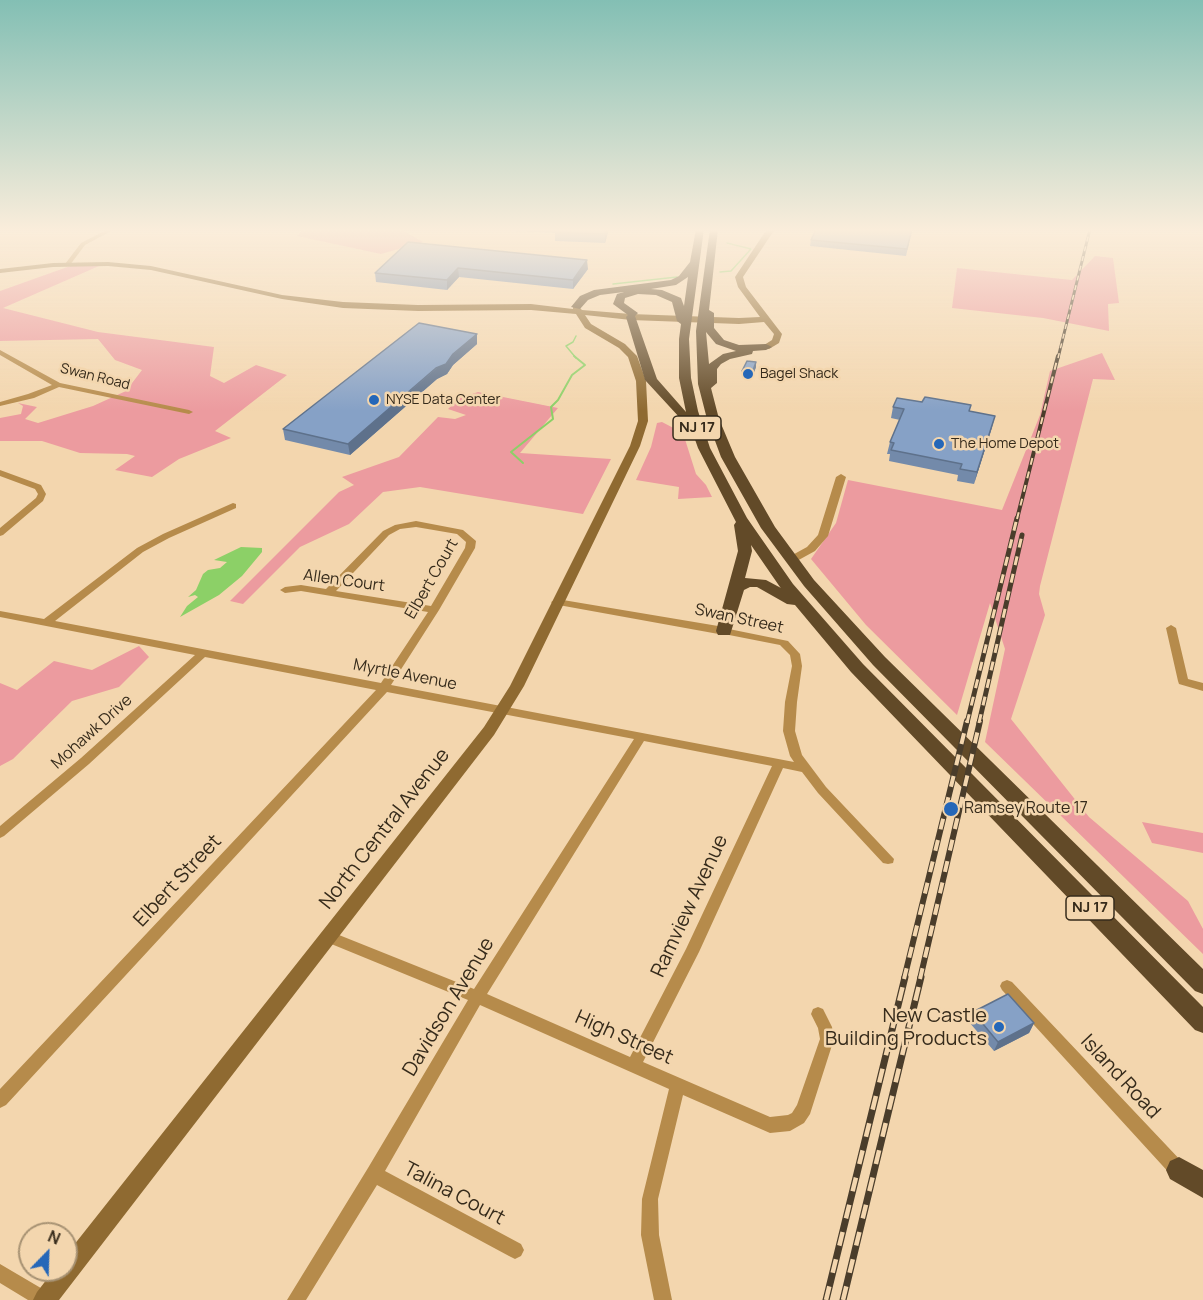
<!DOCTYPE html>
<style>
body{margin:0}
#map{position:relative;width:1203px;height:1300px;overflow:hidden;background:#f3d6ae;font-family:Manrope,sans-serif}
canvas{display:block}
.north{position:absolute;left:18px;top:1222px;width:60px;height:60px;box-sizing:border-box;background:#f3d6ae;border:2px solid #a79273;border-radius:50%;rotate:23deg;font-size:16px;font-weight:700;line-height:24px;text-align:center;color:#362b1b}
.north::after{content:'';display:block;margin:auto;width:21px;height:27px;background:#2567b8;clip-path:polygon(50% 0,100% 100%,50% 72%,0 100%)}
</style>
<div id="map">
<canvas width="1203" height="1300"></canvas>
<div class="north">N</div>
</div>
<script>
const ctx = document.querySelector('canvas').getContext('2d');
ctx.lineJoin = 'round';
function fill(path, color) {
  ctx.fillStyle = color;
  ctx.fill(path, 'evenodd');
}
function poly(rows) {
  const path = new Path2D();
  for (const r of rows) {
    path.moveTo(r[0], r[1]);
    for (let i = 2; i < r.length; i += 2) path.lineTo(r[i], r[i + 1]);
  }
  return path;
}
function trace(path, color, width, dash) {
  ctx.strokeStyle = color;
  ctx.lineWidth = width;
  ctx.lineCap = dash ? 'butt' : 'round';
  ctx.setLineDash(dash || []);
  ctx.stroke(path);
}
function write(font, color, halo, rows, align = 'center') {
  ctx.font = font + ' Manrope,sans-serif';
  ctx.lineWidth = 5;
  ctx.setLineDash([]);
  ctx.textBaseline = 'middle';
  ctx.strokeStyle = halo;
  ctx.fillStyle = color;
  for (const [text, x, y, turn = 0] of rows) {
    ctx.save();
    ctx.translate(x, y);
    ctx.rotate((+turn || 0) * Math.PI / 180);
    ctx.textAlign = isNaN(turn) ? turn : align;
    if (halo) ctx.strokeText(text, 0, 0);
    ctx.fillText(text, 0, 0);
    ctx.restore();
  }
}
const green = poly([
 [303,229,405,229,404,231,423,242,381,254,297,236],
 [1095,256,1113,258,1119,303,1108,304,1109,331,1043,318,952,308,957,268,1072,280],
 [73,265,99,266,3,308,98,332,214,347,210,376,224,383,256,365,287,375,215,431,231,438,179,459,152,477,115,470,135,456,127,454,80,453,42,441,0,441,0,418,21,414,23,406,18,403,37,407,25,419,38,423,93,406,126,391,142,370,115,360,98,339,0,341,0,291],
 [1102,353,1115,380,1093,379,1040,586,1039,594,1045,615,1011,719,1089,817,1188,901,1203,929,1203,954,985,742,1005,649,990,603,957,715,866,625,811,559,836,523,848,480,1002,510,1040,415,1050,371],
 [478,392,558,408,520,453,611,459,583,514,420,487,383,492,349,524,300,547,243,604,230,601,339,492,354,485,342,477,399,457,438,417,455,419,466,415,448,409,460,398],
 [662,422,683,433,696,474,706,485,712,497,678,499,679,487,636,480,651,447,657,423],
 [139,646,149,657,119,687,72,701,13,759,0,766,0,683,17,690,54,661,92,670],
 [1142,822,1203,833,1203,853,1152,843]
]);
const water = poly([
 [241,547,262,548,262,552,242,576,219,595,180,617,187,606,198,597,195,595,188,597,196,590,203,574,208,570,220,568,227,562,214,560]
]);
const streamFar1 = poly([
 [720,272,731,271,751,249,727,243],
 [613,284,677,277],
 [576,336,573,342,566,346,576,358]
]);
const stream = poly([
 [523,463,511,452,553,419,551,407,558,400,572,375,585,365,574,356]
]);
const minor = poly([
 [108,229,115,229,85,245,70,265,66,265,65,264,81,243,108,229],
 [0,350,60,383,189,410,193,412,189,414,59,387,34,398,0,406,0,402,28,394,52,385,0,355,0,350],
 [0,470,41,485,46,494,43,501,3,535,0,536,0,528,36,498,38,494,35,489,0,476,0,470],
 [233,503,236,504,236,508,169,538,143,552,55,621,381,683,428,612,301,591,285,593,280,590,285,587,301,585,326,589,383,531,395,525,416,521,463,530,476,541,475,548,439,610,391,685,794,762,790,756,783,731,785,702,792,666,790,655,780,645,724,634,719,631,724,628,788,641,800,654,802,666,797,702,795,731,802,755,826,787,894,859,893,863,888,864,883,863,818,793,802,772,783,768,699,952,643,1062,770,1117,788,1115,792,1113,797,1105,820,1039,818,1028,811,1014,813,1009,818,1007,823,1009,832,1027,834,1039,810,1114,804,1123,790,1131,770,1133,683,1095,658,1199,659,1235,672,1300,654,1300,641,1235,642,1199,669,1089,480,1005,385,1171,521,1244,524,1250,521,1256,515,1259,509,1256,377,1185,306,1300,287,1300,368,1168,468,1000,324,941,322,937,324,933,329,931,474,989,634,739,387,692,6,1105,0,1108,0,1089,376,690,205,657,89,764,4,836,0,838,0,826,81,758,195,655,0,617,0,611,44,619,137,548,163,534,233,503],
 [416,527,457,534,466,542,465,548,431,606,336,591,389,535,400,529,416,527],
 [644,741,772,766,686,949,630,1057,487,994,644,741],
 [1171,625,1176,628,1188,679,1203,683,1203,691,1179,684,1178,681,1166,628,1171,625],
 [1007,980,1012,982,1184,1164,1186,1170,1184,1176,1178,1178,1172,1176,1002,990,1000,986,1002,982,1007,980],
 [0,1264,51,1294,54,1300,28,1300,0,1283,0,1264]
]);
const tertiary = poly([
 [841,474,846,477,828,536,815,551,795,562,787,562,786,560,787,558,807,547,818,535,836,477,841,474],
 [557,599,724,627,730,631,724,635,553,604,551,602,557,599]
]);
const secondary = poly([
 [767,229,775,229,743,277,746,287,782,334,779,343,769,349,761,347,772,340,774,334,764,322,739,324,631,320,585,315,591,324,625,344,637,356,646,381,648,421,640,446,524,686,494,735,59,1300,33,1300,37,1292,54,1270,66,1270,66,1255,484,727,510,686,630,446,638,421,636,381,628,357,619,348,585,328,576,314,531,310,418,311,343,308,282,299,151,270,108,266,53,267,0,273,0,269,53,263,108,262,151,266,282,295,343,302,418,305,531,304,573,309,573,305,576,304,582,310,631,314,739,318,760,317,738,287,735,277,767,229]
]);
const trunk = poly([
 [696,229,704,229,689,339,691,378,698,411,710,448,747,518,793,584,863,664,1203,1007,1203,1033,1195,1030,851,672,795,605,787,604,757,587,750,587,744,590,730,635,718,635,716,631,738,551,734,525,736,522,698,448,692,431,645,380,626,317,628,315,613,304,617,294,624,292,600,295,588,300,580,309,571,307,580,296,594,290,671,280,679,276,690,262,696,229],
 [688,277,684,306,681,298,662,290,651,289,676,285,688,277],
 [638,294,656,295,672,302,677,321,681,324,679,339,679,378,686,412,657,379,635,316,638,313,624,303,625,298,638,294],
 [751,545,780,587,781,588,766,580,745,578,752,551,751,545],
 [710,229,718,229,709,310,714,313,714,328,724,340,739,345,766,344,772,347,766,350,753,351,752,354,730,359,721,364,717,369,717,383,711,388,719,419,735,457,775,527,814,580,885,657,1203,969,1203,994,1195,991,873,665,804,586,761,528,721,457,707,419,698,384,696,331,710,229],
 [706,332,716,344,736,351,723,354,709,364,706,332],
 [1179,1157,1203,1170,1203,1198,1170,1179,1166,1170,1170,1161,1179,1157]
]);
const railFar4 = poly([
 [1058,358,1090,229]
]);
const railFar3 = poly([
 [1017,519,1058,356]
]);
const railFar2 = poly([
 [967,723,1017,518],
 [979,723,1022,535]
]);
const railFar1 = poly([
 [904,979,967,721],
 [920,979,980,721]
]);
const rail = poly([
 [826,1300,905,977],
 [843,1300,921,977]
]);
const wall = poly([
 [468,229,609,229,605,243,555,241,555,233],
 [816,229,917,229,916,230,912,230,906,256,810,246,811,240],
 [408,242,588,269,573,289,459,277,447,290,376,282,375,273],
 [477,334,477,344,453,365,447,374,437,379,350,455,285,440,283,429],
 [756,362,756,367,752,378,742,377,742,371],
 [893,407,969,411,992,427,974,484,957,481,958,475,889,461,890,454,887,454,890,442,900,420,891,418],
 [973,1012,1034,1023,1029,1033,994,1051,969,1022]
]);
const shadedWall = poly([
 [606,229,609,229,605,243,605,234],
 [587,260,588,269,573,289,573,280],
 [458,268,459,277,447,290,447,280],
 [477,334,477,344,453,365,447,374,437,379,350,455,348,444],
 [756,362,756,367,752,378,752,373],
 [995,416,992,427,974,484,977,472],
 [1034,1023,1029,1033,994,1051,998,1042]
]);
const building = poly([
 [556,229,606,229,605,234,555,232,556,229],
 [816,229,912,229,907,249,811,240,816,229],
 [408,242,587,260,573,280,458,268,447,280,375,273,408,242],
 [419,323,477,334,453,354,446,364,436,368,348,444,283,429,419,323],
 [747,361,756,362,752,373,742,371,747,361],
 [925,397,971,405,969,411,995,416,977,472,960,469,962,464,891,450,894,443,890,442,904,409,893,407,897,398,922,402,925,397],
 [1008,994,1034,1023,998,1042,973,1012,1008,994]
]);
const markers = [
 [748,374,6,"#2567b8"],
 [374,400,6,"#2567b8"],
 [939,444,6,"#2567b8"],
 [951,809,8,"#2567b8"],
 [999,1027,6,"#2567b8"]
];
const farPoinames = [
 ["Bagel Shack",760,374],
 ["NYSE Data Center",386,400],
 ["The Home Depot",951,444]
];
const farStreetnames = [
 ["Swan Road",95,377,14]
];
const shields = [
 [697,428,48],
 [1090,908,48]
];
const shieldNames = [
 ["NJ 17",697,428],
 ["NJ 17",1090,908]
];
const streetNames = [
 ["Elbert Court",432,579,-60],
 ["Allen Court",344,581,8],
 ["Swan Street",739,619,12],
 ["Myrtle Avenue",405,675,11],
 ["Mohawk Drive",92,732,-42]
];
const poiNames = [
 ["Ramsey Route 17",964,809]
];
const nearStreetnames = [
 ["North Central Avenue",385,829,-52],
 ["Elbert Street",178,881,-47],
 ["Ramview Avenue",690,906,-65],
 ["Davidson Avenue",449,1007,-59],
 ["High Street",624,1038,24],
 ["Island Road",1120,1077,47],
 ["Talina Court",454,1194,28]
];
const nearPoinames = [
 ["New Castle",987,1016],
 ["Building Products",987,1039]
];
fill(green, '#ec9b9f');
fill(water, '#8cd067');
trace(streamFar1, '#8cd067', 1.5);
trace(stream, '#8cd067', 2);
fill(minor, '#b68b4b');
fill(tertiary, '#b68b4b');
fill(secondary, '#8f6a31');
fill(trunk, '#624a28');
trace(railFar4, '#4a3d2b', 3);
trace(railFar3, '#4a3d2b', 4);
trace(railFar2, '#4a3d2b', 5);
trace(railFar1, '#4a3d2b', 6);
trace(rail, '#4a3d2b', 7);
trace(railFar4, '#f3d6ae', 1.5, [5]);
trace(railFar3, '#f3d6ae', 2, [7]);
trace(railFar2, '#f3d6ae', 3, [9]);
trace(railFar1, '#f3d6ae', 4, [11]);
trace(rail, '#f3d6ae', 4.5, [14]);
fill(wall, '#738aaa');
fill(shadedWall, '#5e718b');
fill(building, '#86a1c6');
trace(building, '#5e718b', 1.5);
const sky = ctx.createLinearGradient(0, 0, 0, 411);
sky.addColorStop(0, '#83bfb4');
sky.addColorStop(0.56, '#faeddb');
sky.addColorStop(1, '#faeddb00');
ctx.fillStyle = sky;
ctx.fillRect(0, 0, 1203, 411);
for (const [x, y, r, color] of markers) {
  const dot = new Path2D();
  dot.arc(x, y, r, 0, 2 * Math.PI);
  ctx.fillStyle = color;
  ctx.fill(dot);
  trace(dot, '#f3d6ae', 2);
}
write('14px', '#362b1b', '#f3d6ae', farPoinames, 'left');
write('14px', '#362b1b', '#f3d6ae', farStreetnames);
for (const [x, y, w] of shields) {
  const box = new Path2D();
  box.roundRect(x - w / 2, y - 12, w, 24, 4.5);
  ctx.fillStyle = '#f3d6ae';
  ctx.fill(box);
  trace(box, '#362b1b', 1.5);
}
write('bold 15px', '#362b1b', null, shieldNames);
write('16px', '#362b1b', '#f3d6ae', streetNames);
write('16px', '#362b1b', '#f3d6ae', poiNames, 'left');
write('20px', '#362b1b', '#f3d6ae', nearStreetnames);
write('20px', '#362b1b', '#f3d6ae', nearPoinames, 'right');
</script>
